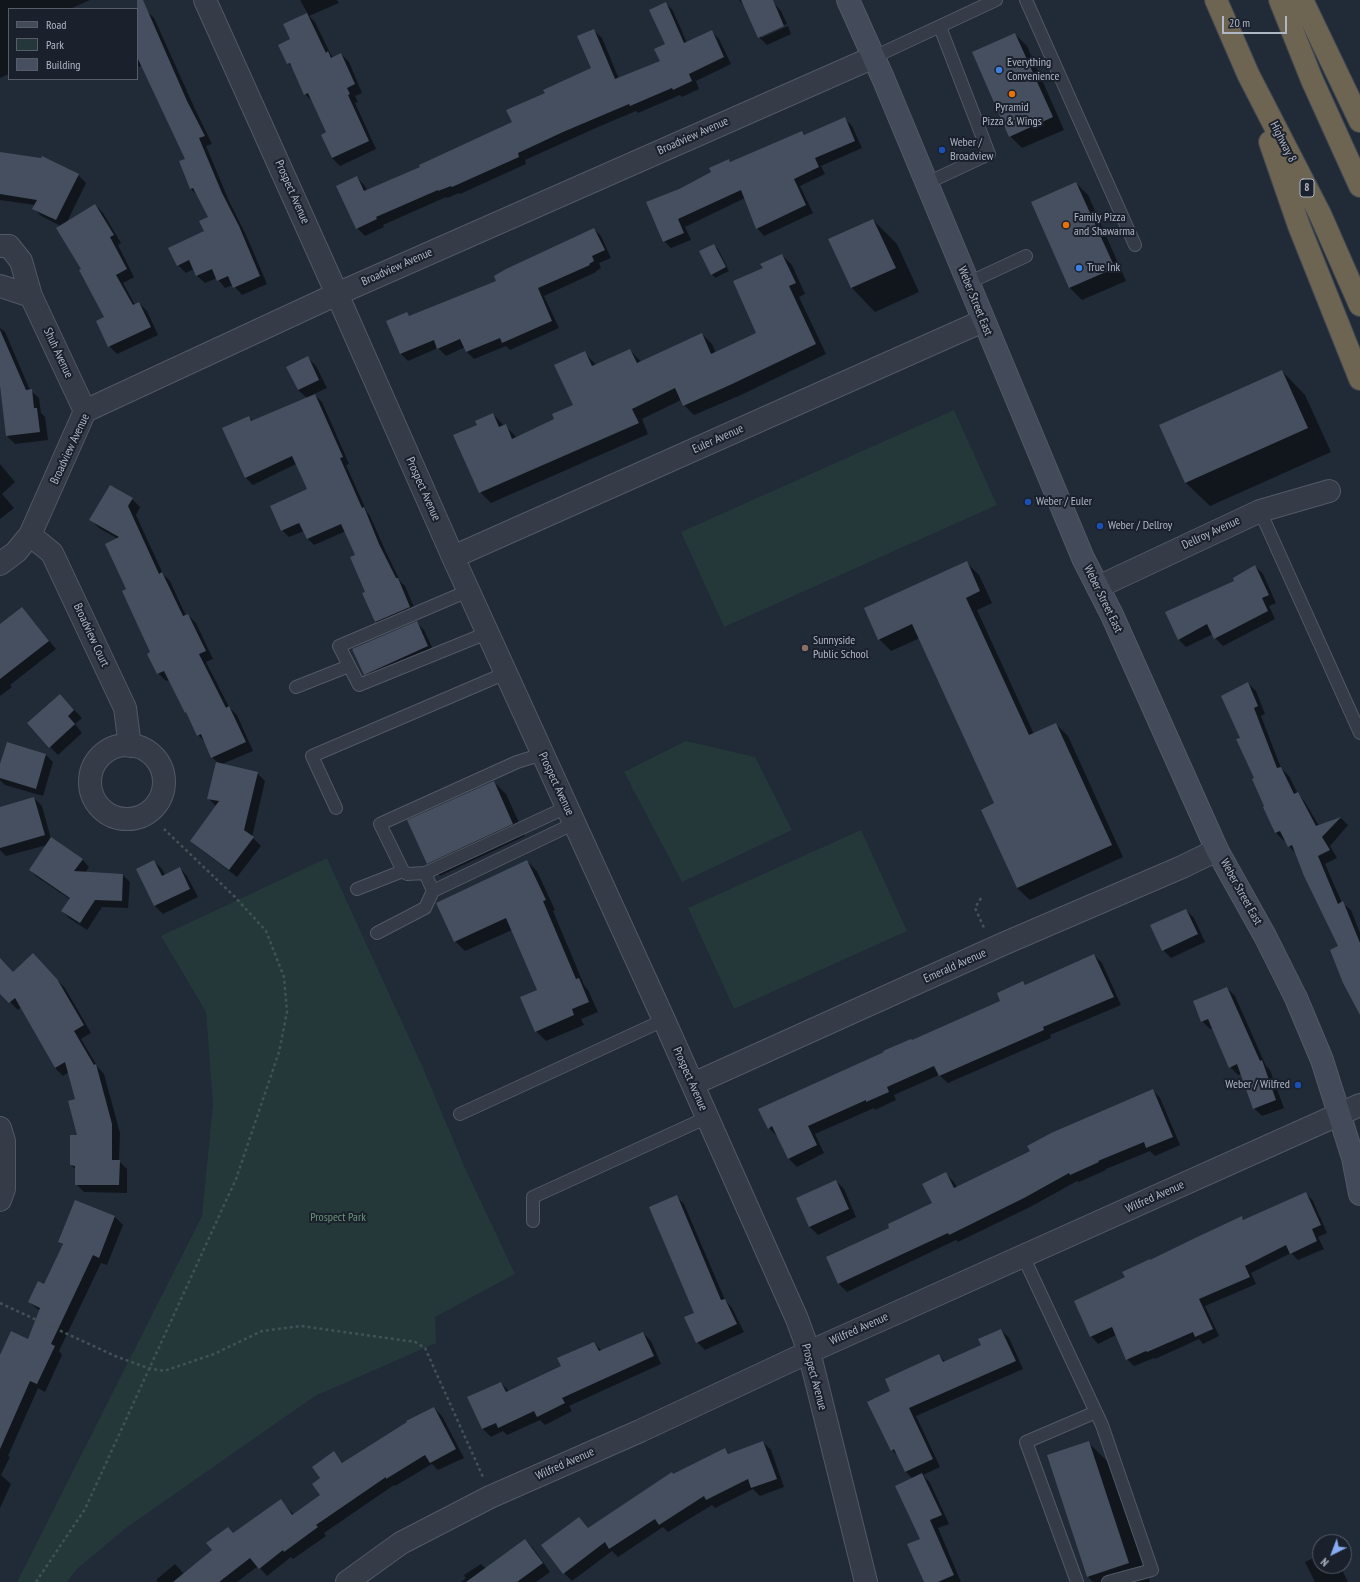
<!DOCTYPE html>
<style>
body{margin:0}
#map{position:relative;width:1360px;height:1582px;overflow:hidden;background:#212a37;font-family:"PT Sans Narrow",sans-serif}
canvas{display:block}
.legend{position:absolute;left:8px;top:8px;width:130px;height:72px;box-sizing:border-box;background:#1a212c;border:1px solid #565d69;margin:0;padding:5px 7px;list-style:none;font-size:12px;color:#afb6c4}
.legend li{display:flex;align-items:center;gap:8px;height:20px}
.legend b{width:20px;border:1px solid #565d69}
.north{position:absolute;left:1312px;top:1534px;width:40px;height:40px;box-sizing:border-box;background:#1a212c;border:1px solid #565d69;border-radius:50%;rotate:222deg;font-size:11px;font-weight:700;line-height:16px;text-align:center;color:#afb6c4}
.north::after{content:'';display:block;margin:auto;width:14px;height:18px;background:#86abf2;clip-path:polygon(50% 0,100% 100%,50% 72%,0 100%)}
.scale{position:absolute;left:1222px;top:16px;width:65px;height:18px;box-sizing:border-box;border:2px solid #afb6c4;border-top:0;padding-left:5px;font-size:12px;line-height:14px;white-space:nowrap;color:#afb6c4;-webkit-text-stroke:3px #1a212c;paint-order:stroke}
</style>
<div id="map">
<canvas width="1360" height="1582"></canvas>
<ul class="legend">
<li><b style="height:5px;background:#434b5a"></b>Road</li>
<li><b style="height:11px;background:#243739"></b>Park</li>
<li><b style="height:11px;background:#454f5f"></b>Building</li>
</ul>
<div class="north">N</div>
<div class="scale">20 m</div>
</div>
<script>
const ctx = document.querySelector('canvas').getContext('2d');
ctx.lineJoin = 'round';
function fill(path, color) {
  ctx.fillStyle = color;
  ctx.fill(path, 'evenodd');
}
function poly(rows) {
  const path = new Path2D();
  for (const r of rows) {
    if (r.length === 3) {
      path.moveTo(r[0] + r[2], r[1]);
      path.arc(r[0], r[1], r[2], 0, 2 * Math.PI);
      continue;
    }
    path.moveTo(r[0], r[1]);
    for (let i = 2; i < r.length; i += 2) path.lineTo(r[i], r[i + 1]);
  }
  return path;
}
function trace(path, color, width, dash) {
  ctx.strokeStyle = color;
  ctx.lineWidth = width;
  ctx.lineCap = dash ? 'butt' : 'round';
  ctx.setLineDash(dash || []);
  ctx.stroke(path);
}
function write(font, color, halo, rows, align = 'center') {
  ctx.font = font + ' "PT Sans Narrow",sans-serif';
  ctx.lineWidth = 4;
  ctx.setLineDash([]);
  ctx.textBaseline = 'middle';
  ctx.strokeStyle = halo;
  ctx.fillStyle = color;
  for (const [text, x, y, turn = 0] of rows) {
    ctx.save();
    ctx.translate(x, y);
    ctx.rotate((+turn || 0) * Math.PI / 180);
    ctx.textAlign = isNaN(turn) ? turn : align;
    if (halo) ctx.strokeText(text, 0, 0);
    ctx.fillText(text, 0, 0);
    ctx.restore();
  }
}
const green = poly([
 [954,410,997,505,724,627,681,532],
 [686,741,755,757,792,830,682,882,624,772],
 [861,830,907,931,734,1009,688,908],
 [327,858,423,1068,465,1168,515,1274,435,1317,436,1343,315,1396,126,1528,77,1569,67,1582,17,1582,202,1216,213,1104,206,1012,161,936]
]);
const shadow = poly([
 [0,0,90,0,70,9,9,9,9,74,0,78],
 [300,0,337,0,339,3,309,16,315,22,331,55,333,58,341,54,349,62,362,93,355,96,358,102,355,103,376,149,340,166,332,158,327,133,313,102,305,94,294,69,288,63,291,40,284,25,308,14],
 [739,0,771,0,781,11,787,24,761,35,761,38,788,26,791,34,767,45,759,37,746,8],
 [666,3,673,11,687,43,711,31,719,39,731,64,696,81,699,89,682,97,680,95,638,113,636,111,598,127,525,160,526,164,460,194,459,193,447,198,446,197,383,225,384,227,365,236,357,228,357,177,364,185,367,190,421,167,513,122,546,93,592,69,594,31,602,38,619,79,661,62,666,45],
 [146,10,154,18,195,109,212,144,206,146,229,201,246,235,267,284,242,295,233,285,225,288,217,278,205,283,197,276,194,269,186,273,178,265,205,231,209,217,198,196,191,189,186,159,142,65,139,67,137,65,137,15],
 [1015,34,1027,46,1064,130,1022,148,1010,136],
 [845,119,852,126,862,148,821,166,825,174,800,186,813,213,764,236,757,228,745,198,685,227,691,240,671,248,664,241,679,189,712,172,729,160,731,162,802,132,805,135],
 [0,153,41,159,42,157,78,175,86,183,67,222,95,205,103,213,121,243,118,245,134,277,123,283,135,305,139,303,147,311,158,335,117,354,109,346,106,318,61,226,41,216,34,208,35,205,0,200],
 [1076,183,1088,195,1126,281,1082,300,1070,288,1032,202],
 [873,220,897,244,919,292,875,312,852,288,829,240],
 [594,229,601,236,611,258,599,263,601,268,596,271,596,272,544,296,559,328,510,350,506,346,474,359,467,352,465,347,446,356,438,348,408,361,401,354,407,314,410,317,498,281],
 [714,245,718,249,729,271,715,278,712,274],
 [782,255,792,265,805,294,799,297,826,354,741,395,694,415,684,405,681,400,642,419,648,434,491,503,480,492,478,425,493,414,504,426,505,425,517,438,555,420,574,405,584,352,596,365,630,350,641,362,702,334,712,344,716,353,757,334,764,269],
 [0,328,5,332,30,390,39,398,41,413,45,417,48,440,15,444,7,436,0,385],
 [308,358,316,366,327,388,314,394,322,402,349,464,346,465,367,512,370,516,386,552,400,581,405,586,417,614,383,629,376,622,364,594,367,593,356,555,346,531,314,545,307,538,304,531,289,537,282,530,308,490,296,464,253,485,246,478,224,428,248,417,253,421,307,398,298,390],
 [1282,371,1305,395,1331,452,1210,506,1186,483,1160,426],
 [0,464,15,482,2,494,14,508,0,519],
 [132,499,140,507,136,515,163,574,170,581,186,616,188,615,196,623,213,659,206,662,229,707,237,715,253,751,222,764,257,773,265,781,252,837,261,846,237,877,199,848,191,841,216,806,208,798,217,762,212,757,206,743,198,735,189,716,186,712,169,680,166,681,158,673,127,590,118,539,99,528,91,520],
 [967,563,979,575,992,603,977,610,1034,734,1056,724,1068,736,1123,857,1030,900,1017,888,996,804,920,638,891,651,879,639],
 [1255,566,1263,574,1276,603,1269,606,1275,619,1223,646,1215,638,1213,634,1186,647,1178,639,1235,581],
 [22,608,56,649,10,685,12,687,0,696,0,629],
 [416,622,424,630,435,654,373,682,365,674],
 [1248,683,1256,691,1265,714,1261,716,1281,768,1289,776,1298,794,1305,802,1319,826,1341,818,1348,825,1330,846,1337,858,1325,864,1342,903,1351,910,1360,933,1360,1010,1339,947,1296,854,1289,846,1285,840,1284,841,1276,833,1264,807,1266,807,1241,738],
 [60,695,82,718,75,724,82,733,58,755,50,747],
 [45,754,53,762,43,796,5,785,0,780,0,767],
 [494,782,506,794,525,836,440,876,427,863],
 [34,798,42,806,51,839,82,859,89,867,85,873,123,875,130,882,128,908,102,907,87,930,69,918,62,911,70,899,37,877,30,870,47,845,6,856,0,850,0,808],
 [154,861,162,869,165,875,180,868,187,876,198,897,163,914,155,906,137,869],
 [527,861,537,871,555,910,553,911,584,985,588,990,598,1012,581,1019,584,1025,546,1041,536,1031,538,990,512,930,465,951,455,941,437,903],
 [1186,910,1194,918,1205,942,1171,958,1163,950],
 [33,955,65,988,91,1033,81,1039,97,1066,104,1074,120,1133,119,1161,127,1169,127,1193,84,1192,76,1184,76,1170,71,1165,78,1136,76,1100,69,1072,63,1076,55,1068,21,1007,18,1010,0,992,0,960,13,973],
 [1094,955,1102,963,1121,1005,1050,1035,1051,1038,948,1083,939,1075,894,1095,896,1100,875,1110,874,1108,815,1134,824,1153,797,1167,789,1159,778,1135,777,1136,769,1128,759,1109,1001,1001,1023,982,1026,986],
 [1227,988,1235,996,1266,1066,1270,1070,1284,1108,1262,1116,1254,1108,1241,1074,1238,1075,1230,1067,1213,1028,1210,1029,1202,1021],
 [1153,1090,1160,1098,1180,1145,1155,1156,1150,1151,1106,1169,1106,1170,1079,1182,1077,1181,1032,1206,958,1242,956,1240,847,1292,839,1284,827,1258,891,1228,934,1203,945,1173,953,1181,957,1187],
 [836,1181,844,1189,856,1217,818,1235,810,1227],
 [1306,1193,1313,1201,1327,1233,1318,1237,1324,1249,1298,1260,1291,1253,1251,1273,1256,1284,1205,1306,1219,1336,1203,1344,1199,1339,1155,1359,1154,1358,1134,1366,1127,1359,1116,1335,1098,1344,1091,1336,1075,1301,1126,1278,1151,1261,1241,1217,1245,1220],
 [676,1196,684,1204,725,1300,732,1308,744,1332,705,1350,697,1342,696,1313],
 [115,1217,123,1225,107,1265,101,1263,59,1351,62,1355,45,1392,38,1388,8,1456,10,1457,1,1475,11,1484,0,1508,0,1358,28,1340,40,1311,29,1302,45,1286,64,1246,60,1242],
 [1001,1330,1009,1338,1023,1369,916,1416,940,1467,923,1475,930,1483,949,1524,938,1528,961,1582,925,1582,913,1479,906,1472,899,1457,892,1450,892,1392,939,1355,945,1362,982,1345],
 [643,1333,651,1341,661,1364,569,1406,572,1411,545,1425,540,1420,507,1435,503,1431,491,1437,483,1429,469,1398,501,1383,509,1391,562,1367,594,1343,602,1351],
 [434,1408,442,1416,464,1458,438,1470,432,1464,395,1486,394,1485,324,1533,326,1536,293,1559,291,1557,267,1576,258,1566,237,1582,158,1582,156,1580,175,1564,184,1574,234,1534,281,1501,294,1515,321,1496,321,1478,334,1453,343,1463],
 [763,1442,771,1450,784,1487,760,1496,753,1489,715,1508,712,1505,668,1532,663,1527,618,1557,612,1551,572,1581,564,1573,579,1518,589,1529,673,1475,725,1449,729,1454],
 [1089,1443,1112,1466,1150,1582,1093,1582,1087,1576],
 [525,1540,533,1548,550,1572,536,1582,461,1582,466,1578,464,1575,481,1564,486,1569],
 [1320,1555,1320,1566,1340,1566,1348,1582,1315,1582,1305,1562]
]);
const building = poly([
 [137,0,143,0,187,101,205,136,199,138,222,193,239,226,260,276,233,288,228,276,217,281,212,269,196,276,189,260,177,266,168,248,204,231,199,221,208,217,193,188,190,189,179,161,185,159,137,57],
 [741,0,773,0,784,26,758,38],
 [666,2,684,43,712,30,724,57,689,74,692,81,673,90,672,88,630,106,629,104,563,132,518,153,519,157,452,187,451,186,438,191,438,190,376,217,377,219,356,229,336,186,357,176,364,191,420,167,419,165,512,122,506,110,545,93,543,90,591,68,577,36,594,29,615,79,660,61,654,49,665,44,649,10],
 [307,13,326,53,328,51,331,58,341,53,355,84,347,88,350,94,348,95,369,141,332,158,321,135,326,132,308,93,304,95,290,63,287,64,278,45,290,39,283,24],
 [1015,33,1053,117,1009,137,972,52],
 [845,117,855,141,815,158,819,167,794,179,806,205,756,229,741,190,678,219,684,233,663,242,646,202,679,189,711,172,709,168,729,159,730,162,802,131,804,135],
 [0,152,41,158,42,156,79,174,56,220,32,209,37,200,0,194],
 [1076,182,1115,268,1069,288,1031,202],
 [95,204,114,235,110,237,127,269,116,275,133,305,139,302,151,327,108,347,96,321,104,317,79,270,81,269,56,228],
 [873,219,896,268,851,288,828,239],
 [594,228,605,250,592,256,594,261,589,264,590,265,538,288,552,321,502,343,500,338,466,352,460,339,437,349,434,340,400,354,386,321,407,312,409,316,496,281,494,276,506,269],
 [714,244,726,267,711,275,699,251],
 [782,254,796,283,789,286,816,344,730,385,683,406,675,388,632,409,639,423,479,493,453,435,477,425,475,421,493,413,499,427,506,424,512,439,554,419,552,414,573,405,554,365,585,351,592,366,630,349,637,363,702,333,711,354,756,333,733,281,763,268,760,264],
 [0,330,26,390,32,389,34,408,37,408,40,432,6,436,0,386],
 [308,356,319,380,298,390,286,367],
 [1282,370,1308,428,1185,483,1159,425],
 [315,394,343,457,340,458,362,508,364,507,379,544,396,578,398,578,410,607,375,622,362,593,365,592,350,557,355,555,341,524,307,539,299,523,281,531,270,506,307,489,292,456,245,478,222,428,249,416,251,421],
 [110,485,133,498,128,506,159,574,162,572,183,616,188,614,206,651,199,654,226,708,229,706,246,742,211,758,201,734,197,736,186,712,185,713,164,671,157,674,147,654,150,652,122,591,126,589,105,544,119,537,89,520],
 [967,561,980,591,966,598,1029,735,1056,723,1112,845,1017,888,981,810,994,803,912,624,878,640,864,608],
 [1255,565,1269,595,1262,598,1268,611,1214,639,1207,624,1178,640,1165,612,1234,581,1233,578],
 [22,607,49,641,0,679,0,624],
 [417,621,428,646,364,675,352,649],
 [1248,682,1258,706,1254,708,1277,768,1281,767,1294,794,1298,792,1316,826,1341,817,1322,837,1330,850,1318,856,1338,904,1343,901,1360,943,1360,1015,1343,983,1330,950,1338,946,1304,876,1292,845,1288,847,1280,831,1275,833,1263,807,1264,806,1252,779,1254,778,1236,739,1240,738,1221,696],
 [60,694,74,710,68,716,75,724,49,748,27,723],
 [7,742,46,754,36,789,0,778,0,764],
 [216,762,258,772,244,830,254,837,229,870,190,841,219,801,207,799],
 [494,781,513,824,427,864,407,820],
 [34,797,45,835,0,848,0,807],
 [51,837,83,859,74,871,123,874,122,901,95,900,80,923,61,911,70,898,29,870],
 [154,860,162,876,180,867,190,889,154,906,136,869],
 [527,860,546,900,543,901,576,979,579,978,589,1002,572,1009,574,1015,535,1032,520,997,537,990,506,918,454,942,436,903],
 [1186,909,1198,934,1162,951,1150,925],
 [33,953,57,979,84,1025,74,1031,94,1065,96,1064,112,1124,112,1160,120,1160,119,1185,75,1185,75,1166,70,1165,70,1135,77,1135,68,1101,75,1099,65,1062,55,1068,15,998,9,1003,0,994,0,958,13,972],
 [1094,954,1114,997,1043,1027,1044,1030,939,1076,934,1066,887,1087,889,1092,866,1102,866,1100,808,1126,817,1145,788,1159,772,1126,768,1129,758,1109,884,1052,883,1051,911,1039,912,1040,1000,1001,997,993,1023,981,1025,985],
 [1227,987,1260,1061,1262,1060,1276,1100,1253,1109,1237,1064,1229,1068,1208,1019,1201,1022,1193,1001],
 [1153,1089,1173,1137,1146,1148,1144,1142,1098,1161,1099,1162,1070,1175,1069,1173,1024,1198,949,1235,948,1233,838,1284,826,1257,889,1228,888,1224,932,1203,922,1184,946,1172,954,1188,1030,1151,1027,1146,1051,1133],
 [836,1180,849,1209,809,1227,796,1198],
 [1306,1192,1321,1225,1312,1229,1317,1241,1290,1254,1286,1245,1245,1266,1250,1277,1199,1299,1213,1329,1195,1337,1193,1332,1147,1352,1146,1351,1126,1360,1112,1327,1090,1337,1074,1301,1125,1277,1122,1272,1150,1259,1150,1260,1193,1239,1242,1216,1243,1220],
 [677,1195,721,1300,725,1299,737,1324,696,1343,684,1317,694,1313,649,1207],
 [75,1200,115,1216,99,1258,93,1255,51,1344,55,1346,37,1384,30,1381,0,1449,0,1355,11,1331,28,1339,40,1308,28,1302,38,1281,44,1284,63,1244,58,1242],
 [1001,1329,1016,1361,909,1408,933,1459,905,1472,894,1449,891,1451,867,1402,890,1391,885,1379,939,1354,943,1362,981,1345,978,1339],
 [643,1332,654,1356,562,1398,565,1403,537,1417,534,1411,498,1428,496,1423,482,1429,467,1397,501,1382,506,1392,561,1366,557,1358,594,1342,599,1351],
 [434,1407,456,1449,430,1463,425,1455,386,1479,386,1477,316,1525,318,1527,284,1552,283,1550,259,1569,250,1558,219,1582,173,1582,212,1550,206,1543,228,1527,233,1533,281,1499,292,1515,320,1495,312,1484,320,1478,312,1467,334,1451,342,1463,407,1422,406,1421],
 [763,1441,777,1479,751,1488,748,1479,706,1500,704,1496,659,1525,655,1519,609,1549,605,1542,563,1574,541,1545,579,1517,588,1528,672,1472,673,1474,725,1448,728,1454],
 [1089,1441,1129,1563,1087,1577,1047,1455],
 [922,1473,942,1515,930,1520,954,1575,938,1582,924,1582,907,1544,920,1539,895,1486],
 [525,1539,543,1563,517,1582,466,1582]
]);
const path = poly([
 [981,898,975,908,985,930],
 [0,1303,115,1356,148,1368,164,1371,214,1354,262,1331,301,1326,415,1342,425,1348,483,1477],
 [36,1582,85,1509,236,1179,279,1052,287,1012,284,977,266,931,235,897,164,829]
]);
const lane = poly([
 [1026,0,1135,245],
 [874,57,996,0],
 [927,183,989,154,940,27],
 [968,283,1026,256],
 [1260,511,1360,733],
 [468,591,339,646,359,685,487,633],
 [296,687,349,666],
 [336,808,312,756,506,673],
 [425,873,567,807],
 [357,889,403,871],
 [433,891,425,873,407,874,403,871,380,824,517,762,543,754],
 [377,933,425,908,433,891,575,823],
 [460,1114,664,1020],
 [533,1221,533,1197,708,1117],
 [1023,1256,1102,1425,1152,1570,1108,1582],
 [1077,1582,1026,1442,1096,1412]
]);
const street = poly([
 [205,0,337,294,453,557,664,1020,797,1319,809,1352,817,1384,866,1582],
 [0,246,9,246,21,261,31,296],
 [0,286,31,296,85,411],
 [30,535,52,553,125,708,130,746],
 [453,557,983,321],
 [0,564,16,552,30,535,85,411,337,294,874,57],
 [1098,587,1260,511,1329,491],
 [127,782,37],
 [693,1084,1003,944,1182,867,1217,850],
 [0,1128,4,1141,4,1189,0,1200],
 [347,1582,401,1543,490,1497,640,1431,809,1352,1360,1105]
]);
const secondary = poly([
 [848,0,883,78,1083,558,1112,615,1217,850,1265,936,1296,998,1322,1060,1353,1158,1360,1194]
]);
const highway = poly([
 [1216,0,1248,74,1320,214,1360,305],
 [1280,0,1312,80,1360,186],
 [1302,0,1360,121],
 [1270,142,1299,226,1360,379]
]);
const markers = [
 [999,70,4,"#3f7fe0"],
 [1012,94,4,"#e8710a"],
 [942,150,4,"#1a4fb4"],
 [1066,225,4,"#e8710a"],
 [1079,268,4,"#3f7fe0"],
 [1028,502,4,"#1a4fb4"],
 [1100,526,4,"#1a4fb4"],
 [805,648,4,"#8d6e63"],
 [1298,1085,4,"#1a4fb4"]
];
const shields = [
 [1307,188,14]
];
const shieldNames = [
 ["8",1307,188]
];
const poiNames = [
 ["Everything",1007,63],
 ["Convenience",1007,77],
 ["Pyramid",1012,108,"center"],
 ["Pizza & Wings",1012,122,"center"],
 ["Weber /",950,143],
 ["Broadview",950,157],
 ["Family Pizza",1074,218],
 ["and Shawarma",1074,232],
 ["True Ink",1087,268],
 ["Weber / Euler",1036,502],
 ["Weber / Dellroy",1108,526],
 ["Sunnyside",813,641],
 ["Public School",813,655],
 ["Weber / Wilfred",1290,1085,"right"]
];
const streetNames = [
 ["Broadview Avenue",693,136,-24],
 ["Highway 8",1283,142,63],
 ["Prospect Avenue",292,192,66],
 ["Broadview Avenue",397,267,-24],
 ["Weber Street East",975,301,68],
 ["Shuh Avenue",58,353,65],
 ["Euler Avenue",718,439,-24],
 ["Broadview Avenue",70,449,-65],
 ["Prospect Avenue",423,489,66],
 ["Dellroy Avenue",1211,533,-25],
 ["Weber Street East",1103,599,64],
 ["Broadview Court",91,635,65],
 ["Prospect Avenue",556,784,65],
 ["Weber Street East",1241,892,61],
 ["Emerald Avenue",955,966,-24],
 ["Prospect Avenue",690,1079,66],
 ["Wilfred Avenue",1155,1197,-24],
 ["Wilfred Avenue",859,1329,-24],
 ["Prospect Avenue",814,1377,75],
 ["Wilfred Avenue",565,1464,-24]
];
const parkNames = [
 ["Prospect Park",338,1218]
];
fill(green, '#243739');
fill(shadow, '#0007');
fill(building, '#454f5f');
trace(lane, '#525965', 14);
trace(street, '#525965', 24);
trace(secondary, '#525965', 24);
trace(highway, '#3f4652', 24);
trace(path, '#415255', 2.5, [3, 3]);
trace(lane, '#353c47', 12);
trace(street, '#353c47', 22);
trace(secondary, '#434b5a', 22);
trace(highway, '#6d6452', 22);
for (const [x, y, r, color] of markers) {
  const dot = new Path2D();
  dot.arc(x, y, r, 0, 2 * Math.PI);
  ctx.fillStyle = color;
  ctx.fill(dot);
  trace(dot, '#1a212c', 1.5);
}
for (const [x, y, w] of shields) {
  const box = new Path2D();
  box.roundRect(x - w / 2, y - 9, w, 18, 3);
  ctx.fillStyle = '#1a212c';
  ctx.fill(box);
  trace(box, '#afb6c4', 1);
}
write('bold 11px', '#afb6c4', null, shieldNames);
write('12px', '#afb6c4', '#1a212c', poiNames, 'left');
write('12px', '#afb6c4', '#1a212c', streetNames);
write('12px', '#689374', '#1a212c', parkNames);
</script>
